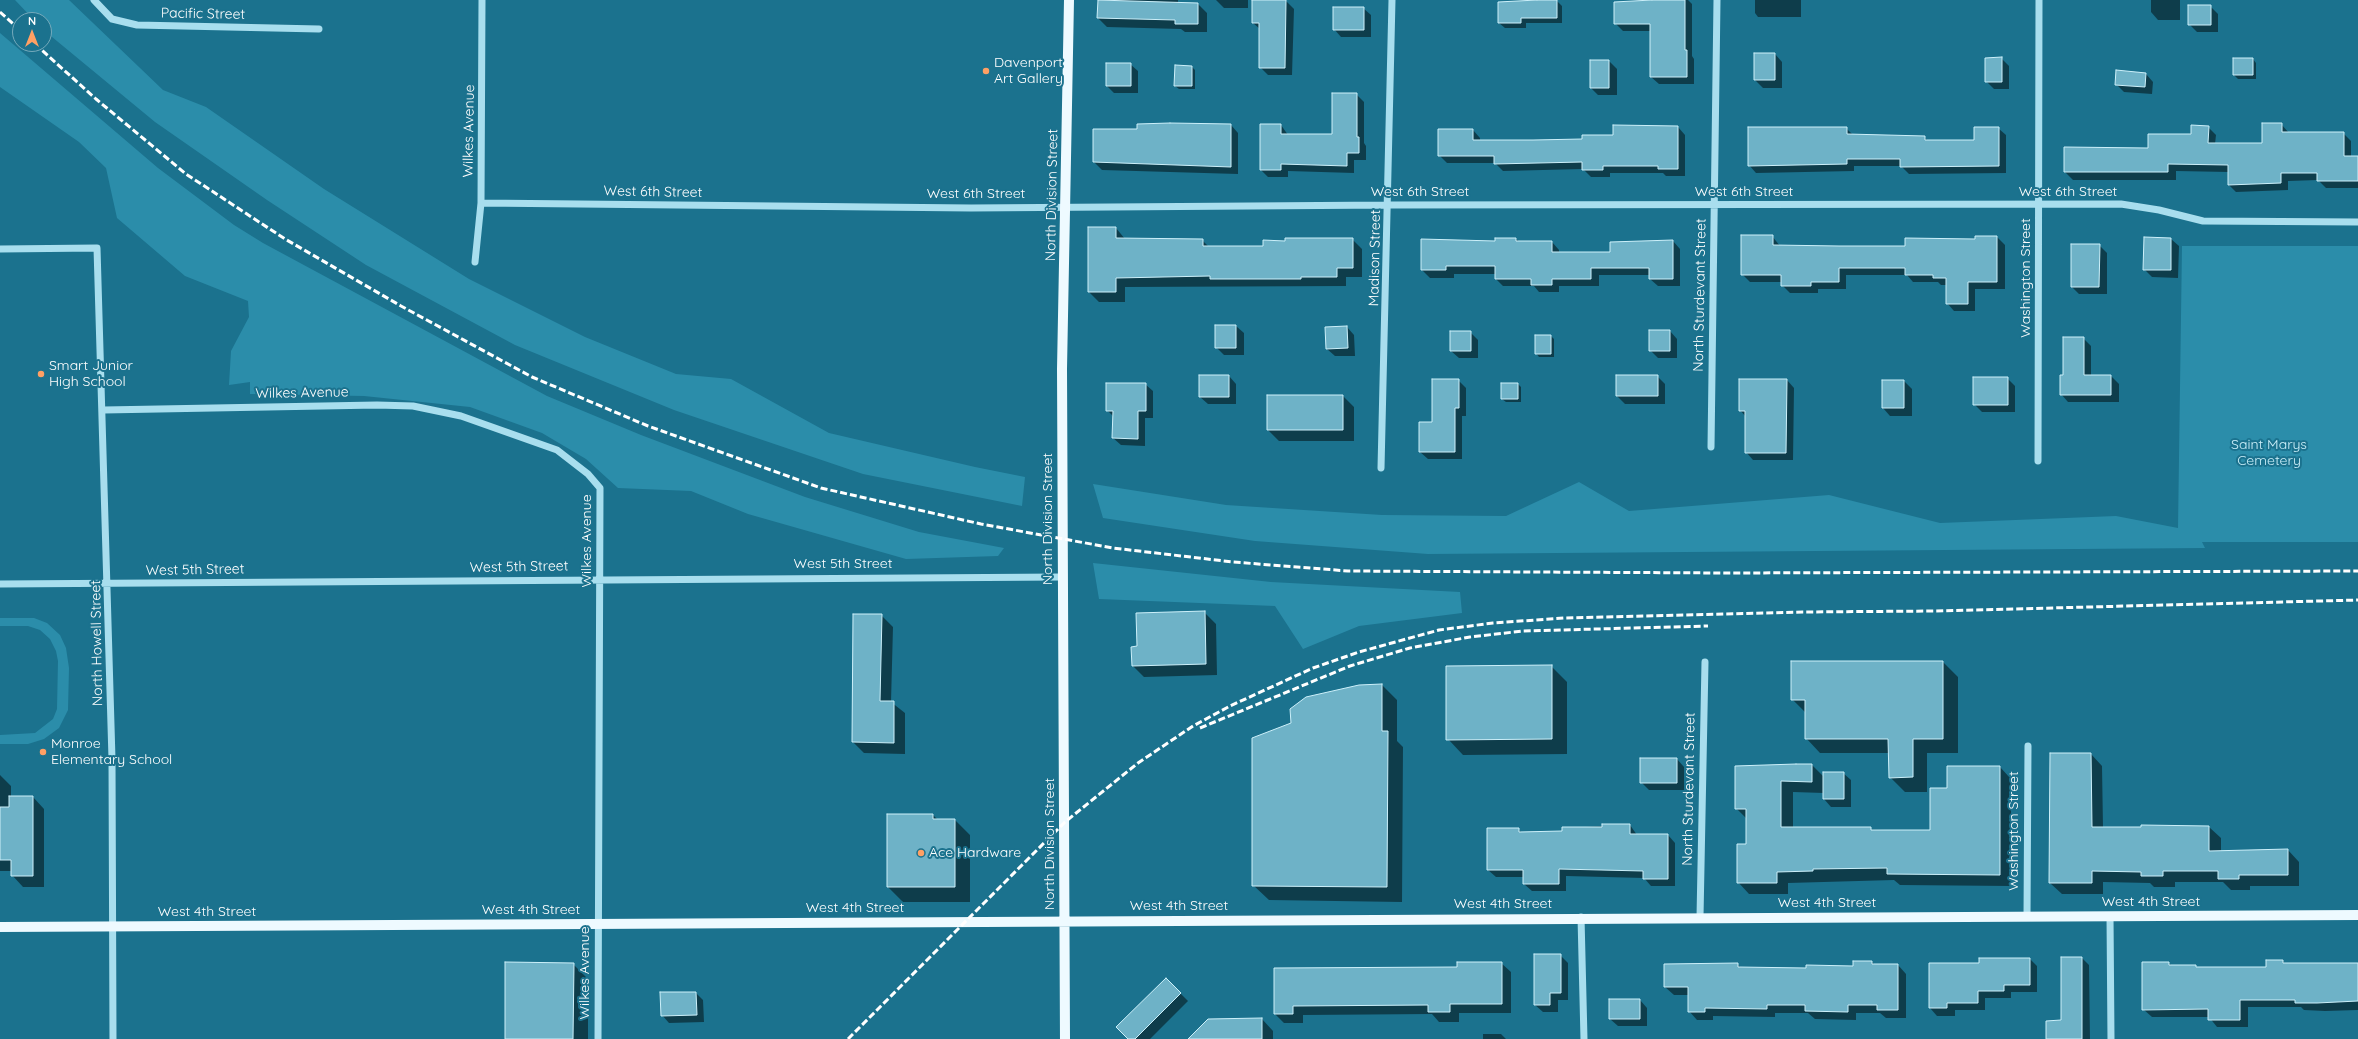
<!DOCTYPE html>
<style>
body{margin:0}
#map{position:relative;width:2358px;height:1039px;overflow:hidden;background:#1b728e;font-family:Quicksand,sans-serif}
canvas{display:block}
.north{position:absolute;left:12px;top:12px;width:40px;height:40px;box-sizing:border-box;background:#1b728e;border:1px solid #76aabb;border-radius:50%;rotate:0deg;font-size:11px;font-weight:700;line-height:16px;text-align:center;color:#fff}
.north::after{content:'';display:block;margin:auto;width:14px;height:18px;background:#ffa064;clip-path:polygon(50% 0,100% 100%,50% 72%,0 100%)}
</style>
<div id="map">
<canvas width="2358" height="1039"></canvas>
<div class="north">N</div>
</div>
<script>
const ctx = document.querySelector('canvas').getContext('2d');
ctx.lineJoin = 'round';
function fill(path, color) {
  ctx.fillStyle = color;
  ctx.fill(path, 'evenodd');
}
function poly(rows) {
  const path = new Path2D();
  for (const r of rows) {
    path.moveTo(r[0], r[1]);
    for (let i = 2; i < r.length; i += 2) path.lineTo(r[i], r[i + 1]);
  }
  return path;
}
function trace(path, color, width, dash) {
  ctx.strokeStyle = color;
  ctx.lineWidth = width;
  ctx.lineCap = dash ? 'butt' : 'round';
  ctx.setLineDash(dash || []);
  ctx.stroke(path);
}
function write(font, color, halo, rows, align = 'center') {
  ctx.font = font + ' Quicksand,sans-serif';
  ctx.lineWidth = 4;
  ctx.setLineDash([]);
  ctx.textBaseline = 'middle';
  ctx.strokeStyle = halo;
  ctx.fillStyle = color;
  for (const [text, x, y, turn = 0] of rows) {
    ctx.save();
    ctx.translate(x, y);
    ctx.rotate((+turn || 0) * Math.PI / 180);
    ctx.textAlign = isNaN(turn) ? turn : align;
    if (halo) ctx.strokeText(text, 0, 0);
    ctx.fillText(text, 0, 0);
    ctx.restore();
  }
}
const green = poly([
 [15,0,69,0,163,90,206,107,324,189,469,279,585,337,676,374,731,379,829,433,975,467,1025,477,1022,506,863,474,674,410,515,345,366,265,267,200,155,122,46,32,44,20,34,20],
 [0,33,158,168,234,225,263,243,547,396,641,435,805,497,919,532,1004,548,998,556,906,559,748,514,691,491,618,488,586,459,542,433,470,407,364,396,250,394,250,382,229,385,231,351,249,317,248,301,185,276,117,218,106,168,79,142,0,87],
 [2182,246,2358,246,2358,542,2202,542,2205,548,1428,554,1255,541,1103,518,1093,484,1226,505,1382,515,1506,516,1579,482,1629,511,1829,495,1940,523,2116,516,2178,528],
 [1093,563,1271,582,1460,592,1462,613,1359,626,1303,649,1275,606,1099,599],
 [0,618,34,618,47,623,60,635,66,648,69,668,68,710,59,728,44,739,28,744,0,744,0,735,35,733,53,719,57,709,58,661,56,651,50,639,40,630,28,626,0,626]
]);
const shadow = poly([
 [1098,0,1178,0,1178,4,1198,4,1207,13,1207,32,1185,32,1181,29,1107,27,1098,18],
 [1216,0,1248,0,1248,8,1224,8],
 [1556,0,1562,6,1562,23,1526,23,1526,28,1505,28,1499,23],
 [1653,0,1688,0,1692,4,1692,56,1694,59,1694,84,1659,84,1651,77,1651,31,1623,31,1615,23],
 [1755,0,1801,0,1801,17,1758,17,1755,13],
 [2151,0,2180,0,2180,20,2158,20,2151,12],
 [1253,1,1286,1,1294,9,1292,75,1268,75,1260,67,1260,29,1253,23],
 [2210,6,2218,14,2218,32,2197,32,2189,24],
 [1363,8,1371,15,1371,37,1341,37,1334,29],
 [1755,54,1775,54,1782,62,1782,88,1763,88,1755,80],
 [2001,58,2009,66,2009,89,1994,89,1986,81],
 [2234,59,2253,59,2256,63,2256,79,2238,79,2234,75],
 [1609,61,1617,69,1617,95,1598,95,1591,88],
 [1130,64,1138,71,1138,93,1114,93,1107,86],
 [1192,67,1195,70,1195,89,1179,89,1175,86],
 [2146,74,2153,82,2152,94,2124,92,2116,84],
 [1356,94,1364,102,1364,143,1366,146,1366,160,1354,160,1354,173,1288,171,1288,177,1268,177,1261,170,1281,125,1288,135,1333,135],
 [2281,124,2289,133,2343,133,2351,141,2351,157,2358,157,2358,188,2326,188,2318,180,2288,181,2288,190,2236,192,2229,185,2229,172,2176,171,2176,180,2073,180,2065,172,2065,148,2149,149,2208,127,2216,135,2215,144,2263,144],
 [1231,125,1238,133,1238,174,1102,170,1094,162],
 [1678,127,1685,135,1685,176,1666,176,1663,173,1610,173,1610,177,1591,177,1583,169,1503,171,1495,163,1447,163,1439,155,1473,130,1480,138,1480,141,1583,140],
 [1846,128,1853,135,1924,137,1928,141,1975,141,1998,128,2006,135,2006,173,1909,174,1901,166,1854,166,1854,171,1756,173,1749,165],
 [1089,228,1116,228,1125,239,1202,240,1209,247,1264,247,1286,242,1352,239,1362,249,1362,277,1346,277,1346,286,1125,287,1125,302,1099,302,1089,292],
 [1772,236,1780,246,1906,247,1976,240,1976,237,1997,237,2005,245,2005,289,1975,289,1975,311,1954,311,1947,303,1947,285,1941,285,1938,282,1913,282,1907,275,1846,275,1846,289,1818,289,1818,293,1790,293,1782,285,1782,282,1750,282,1742,274],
 [2145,238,2171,239,2179,246,2178,278,2152,277,2144,269],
 [1516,239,1520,242,1552,242,1559,250,1559,253,1611,253,1673,241,1680,249,1680,286,1658,286,1650,279,1650,275,1599,275,1599,286,1559,286,1559,292,1539,292,1534,286,1503,286,1496,279,1496,274,1454,274,1454,278,1430,278,1422,270,1422,240,1496,242],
 [2099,245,2107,253,2107,294,2079,294,2072,287],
 [1236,326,1244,333,1244,355,1224,355,1216,347],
 [1347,327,1354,335,1355,356,1335,356,1327,349],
 [1670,331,1677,339,1677,358,1658,358,1650,350],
 [1470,332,1478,340,1478,358,1459,358,1451,351],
 [1551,336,1554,339,1554,357,1539,357,1536,353],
 [2083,338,2091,346,2091,376,2111,376,2119,384,2119,402,2068,402,2061,394,2064,376],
 [1229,376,1236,384,1236,404,1208,404,1200,397],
 [1617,376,1657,376,1665,384,1665,404,1625,404,1617,396],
 [2007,378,2015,386,2015,412,1982,412,1974,404],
 [1458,380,1466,388,1466,416,1462,416,1462,459,1428,459,1420,452,1433,423],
 [1787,380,1794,388,1793,460,1753,460,1746,452,1746,417,1740,410],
 [1883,381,1904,381,1912,389,1912,416,1890,416,1883,408],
 [1145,384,1153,391,1153,418,1145,418,1145,446,1121,445,1113,438,1114,417,1107,410],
 [1518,384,1521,387,1521,402,1506,402,1502,399],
 [1343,396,1354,407,1354,441,1279,441,1268,430],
 [1204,612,1216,624,1217,675,1144,677,1133,666,1138,647],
 [881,615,893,627,891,702,905,713,905,754,864,753,853,742],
 [1943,662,1958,677,1958,753,1927,753,1927,792,1905,792,1890,777,1890,753,1820,753,1806,738,1806,713,1792,699],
 [1551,666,1567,682,1567,754,1463,755,1448,739],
 [1382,685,1397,700,1397,741,1403,747,1402,902,1269,900,1253,885,1292,723],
 [2091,754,2102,766,2103,828,2142,828,2142,826,2209,827,2221,838,2221,852,2288,850,2299,862,2299,886,2250,886,2250,890,2231,890,2223,882,2175,882,2175,887,2154,887,2150,883,2103,882,2103,894,2062,894,2050,883],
 [1677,759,1684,767,1684,790,1649,790,1641,782],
 [1812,765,1824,777,1843,773,1851,780,1851,807,1831,807,1824,799,1824,793,1793,792,1793,828,1931,831,1948,789,2000,767,2011,779,2011,886,1900,885,1894,880,1788,883,1788,894,1749,894,1738,882,1747,845,1747,819,1736,808,1736,767],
 [0,775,11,786,11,797,33,797,44,809,44,887,23,887,12,875,12,871,0,871],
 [933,815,938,820,955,820,970,835,970,902,903,902,888,887],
 [1630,825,1637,835,1668,835,1675,843,1675,886,1651,886,1644,878,1566,876,1566,891,1532,891,1524,884,1524,877,1496,877,1488,870,1518,829,1522,833,1563,832,1563,828],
 [1560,955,1568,963,1568,1000,1558,1000,1558,1012,1543,1012,1535,1005],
 [2082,958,2089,965,2090,1039,2047,1039,2062,1021],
 [2030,959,2037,966,2037,992,2011,992,2011,998,1985,998,1985,1010,1955,1010,1955,1016,1937,1016,1930,1008,1980,964],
 [2283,961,2285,964,2358,963,2358,1010,2325,1011,2304,1010,2301,1007,2248,1007,2248,1027,2217,1027,2209,1017,2152,1017,2143,1009,2169,963,2172,966,2197,968,2267,968],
 [1872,962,1875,965,1898,965,1906,974,1906,1018,1886,1018,1880,1013,1856,1013,1856,1020,1815,1019,1808,1013,1775,1013,1775,1017,1713,1016,1713,1020,1697,1020,1689,1011,1689,995,1674,995,1665,987,1737,964,1741,968,1768,969,1854,967],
 [1501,963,1511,972,1511,1013,1459,1013,1459,1022,1439,1022,1432,1014,1303,1015,1303,1023,1284,1023,1275,1014,1275,969,1458,968],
 [573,964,588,979,588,1039,506,1039],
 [1166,979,1188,1001,1150,1039,1129,1039],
 [696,993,703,1000,704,1022,669,1023,662,1015],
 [1640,1000,1647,1008,1647,1026,1618,1026,1610,1019],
 [1262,1019,1273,1031,1273,1039,1189,1039],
 [1483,1034,1501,1034,1506,1039,1483,1039]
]);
const building = poly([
 [1098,0,1198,3,1198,24,1175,24,1175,20,1097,18,1098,0],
 [1252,0,1286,0,1285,68,1259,68,1259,23,1252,23,1252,0],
 [1537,0,1557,0,1557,18,1521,18,1521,23,1498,23,1498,2,1537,0],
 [1652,0,1685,0,1685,50,1687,50,1687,77,1650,77,1650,24,1614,24,1614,2,1652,0],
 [2188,5,2211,5,2211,25,2188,25,2188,5],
 [1333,7,1364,7,1364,30,1333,30,1333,7],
 [1754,53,1775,53,1775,80,1754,80,1754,53],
 [2002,57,2002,82,1985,82,1985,58,2002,57],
 [2233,58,2253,58,2253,75,2233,75,2233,58],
 [1590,60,1609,60,1609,88,1590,88,1590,60],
 [1106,63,1131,63,1131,86,1106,86,1106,63],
 [1175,65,1192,66,1192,86,1174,86,1175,65],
 [2116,70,2146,73,2145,87,2115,85,2116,70],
 [1332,93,1357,93,1357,137,1359,137,1359,153,1347,153,1347,166,1281,164,1281,170,1260,170,1260,124,1281,124,1281,134,1332,134,1332,93],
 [1170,123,1231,124,1231,167,1093,162,1093,129,1137,129,1137,124,1170,123],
 [2262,123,2282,123,2282,132,2344,132,2344,156,2358,156,2358,181,2317,181,2317,173,2281,173,2281,183,2228,185,2228,165,2168,164,2168,172,2064,172,2064,147,2148,148,2148,134,2191,134,2191,125,2209,126,2208,143,2262,143,2262,123],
 [1613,125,1678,126,1678,169,1658,169,1658,166,1603,166,1603,170,1582,170,1582,162,1494,164,1494,156,1438,156,1438,129,1473,129,1473,140,1533,140,1582,139,1582,135,1613,135,1613,125],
 [1748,127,1847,127,1847,134,1925,136,1925,140,1974,140,1974,127,1999,127,1999,166,1900,167,1900,159,1847,159,1847,164,1748,166,1748,127],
 [1088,227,1116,227,1116,238,1203,239,1203,246,1263,246,1263,240,1285,241,1285,238,1353,238,1353,268,1337,268,1337,277,1301,277,1301,279,1210,279,1210,276,1116,278,1116,292,1088,292,1088,227],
 [1741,235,1773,235,1773,245,1839,246,1905,246,1905,238,1975,239,1975,236,1997,236,1997,282,1968,282,1968,304,1946,304,1946,278,1933,278,1933,275,1905,275,1905,268,1839,268,1839,282,1811,282,1811,286,1781,286,1781,275,1741,275,1741,235],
 [2144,237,2171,238,2171,270,2143,270,2144,237],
 [1495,238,1516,238,1516,241,1552,241,1552,252,1610,252,1610,242,1673,240,1673,279,1649,279,1649,268,1591,268,1591,279,1552,279,1552,285,1531,285,1531,279,1495,279,1495,266,1446,266,1446,270,1421,270,1421,239,1495,241,1495,238],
 [2071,244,2100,244,2099,287,2071,287,2071,244],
 [1215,325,1236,325,1236,348,1215,348,1215,325],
 [1347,326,1348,348,1326,349,1325,327,1347,326],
 [1649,330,1670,330,1670,351,1649,351,1649,330],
 [1450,331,1471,331,1471,351,1450,351,1450,331],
 [1535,335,1551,335,1551,354,1535,354,1535,335],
 [2063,337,2084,337,2084,375,2111,375,2111,395,2060,395,2060,375,2063,375,2063,337],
 [1199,375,1229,375,1229,397,1199,397,1199,375],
 [1616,375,1658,375,1658,396,1616,396,1616,375],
 [1973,377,2008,377,2008,405,1973,405,1973,377],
 [1432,379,1459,379,1459,408,1455,408,1455,452,1419,452,1419,422,1432,422,1432,379],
 [1739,379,1787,379,1786,453,1745,453,1745,411,1739,411,1739,379],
 [1882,380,1904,380,1904,408,1882,408,1882,380],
 [1106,383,1146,383,1146,411,1138,411,1138,439,1112,438,1113,411,1106,411,1106,383],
 [1501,383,1518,383,1518,399,1501,399,1501,383],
 [1267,395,1343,395,1343,430,1267,430,1267,395],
 [1205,611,1206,664,1132,666,1131,647,1137,646,1136,613,1205,611],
 [853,614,882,614,880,701,894,701,894,743,852,742,853,614],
 [1791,661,1943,661,1943,739,1913,739,1913,777,1889,778,1888,739,1805,739,1805,700,1791,700,1791,661],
 [1552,665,1552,739,1446,740,1446,666,1552,665],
 [1382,684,1382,731,1388,731,1387,887,1252,886,1252,738,1291,723,1290,709,1306,697,1359,685,1382,684],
 [2050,753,2091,753,2092,827,2141,827,2141,825,2209,826,2209,851,2288,849,2288,875,2239,875,2239,879,2218,879,2218,871,2163,871,2163,876,2141,876,2141,872,2092,871,2092,883,2049,883,2050,753],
 [1640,758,1677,758,1677,783,1640,783,1640,758],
 [1796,764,1812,764,1812,782,1781,781,1781,827,1871,827,1871,830,1930,830,1930,788,1947,788,1947,766,2000,766,2000,875,1887,874,1887,868,1813,869,1813,871,1777,872,1777,883,1737,883,1737,844,1746,844,1746,809,1735,809,1735,766,1796,764],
 [1823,772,1844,772,1844,799,1823,799,1823,772],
 [9,796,33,796,33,876,11,876,11,860,0,860,0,807,9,807,9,796],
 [887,814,933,814,933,819,955,819,955,887,887,887,887,814],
 [1602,824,1630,824,1630,834,1668,834,1668,879,1643,879,1643,871,1559,869,1559,884,1523,884,1523,870,1487,870,1487,828,1519,828,1519,832,1562,831,1562,827,1602,827,1602,824],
 [1534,954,1561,954,1561,993,1550,993,1550,1005,1534,1005,1534,954],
 [2061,957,2082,957,2082,1039,2046,1039,2046,1021,2061,1020,2061,957],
 [1979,958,2030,958,2030,985,2004,985,2004,991,1978,991,1978,1003,1947,1003,1947,1008,1929,1008,1929,963,1979,963,1979,958],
 [2266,960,2283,960,2283,963,2358,963,2358,1001,2317,1003,2295,1003,2295,1000,2240,1000,2240,1020,2208,1020,2208,1009,2142,1010,2142,962,2169,962,2169,965,2196,965,2196,967,2266,967,2266,960],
 [1853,961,1872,961,1872,964,1898,964,1898,1010,1877,1010,1877,1005,1848,1005,1848,1012,1805,1011,1805,1005,1767,1005,1767,1009,1705,1008,1705,1012,1688,1012,1688,987,1664,987,1664,964,1738,963,1738,967,1806,968,1806,965,1853,966,1853,961],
 [505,962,574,963,573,1039,505,1039,505,962],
 [1457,962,1502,962,1502,1004,1450,1004,1450,1012,1428,1012,1428,1005,1293,1006,1293,1014,1274,1014,1274,968,1457,967,1457,962],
 [1166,978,1181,993,1135,1039,1128,1039,1116,1027,1166,978],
 [660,992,696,992,697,1015,661,1016,660,992],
 [1609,999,1640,999,1640,1019,1609,1019,1609,999],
 [1262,1018,1262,1039,1188,1039,1208,1019,1262,1018]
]);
const minor = poly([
 [94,0,112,19,137,25,319,29],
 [481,203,971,208,1389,205,2121,204,2159,210,2203,221,2358,222],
 [0,249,97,248,112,759,113,1039],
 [475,262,481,203,482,0],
 [104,410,377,405,413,406,461,416,557,450,588,474,600,488,598,1039],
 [1711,447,1717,0],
 [2038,461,2039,0],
 [1381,468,1392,0],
 [0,584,1062,577],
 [2027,916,2028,746],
 [2110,916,2111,1039],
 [1581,917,1584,1039],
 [1700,917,1705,662]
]);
const major = poly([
 [0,927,2358,915],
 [1065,1039,1062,369,1069,0]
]);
const rail = poly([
 [0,12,20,30],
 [35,44,96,99,186,174,285,239,401,306,532,377,648,426,821,488,981,524,1113,548,1233,562,1348,571,1724,573,2358,571],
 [1200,728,1350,666,1410,648,1470,637,1523,631,1708,626],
 [848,1039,1065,822,1138,763,1193,726,1230,706,1313,668,1359,652,1439,630,1493,623,1564,618,1803,612,1936,611,2358,600]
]);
const markers = [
 [986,71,4,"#ffa064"],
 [41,374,4,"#ffa064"],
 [43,752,4,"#ffa064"],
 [921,853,4,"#ffa064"]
];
const streetNames = [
 ["Pacific Street",203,14,1],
 ["Wilkes Avenue",469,131,-89],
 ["West 6th Street",653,192,1],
 ["West 6th Street",1420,192],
 ["West 6th Street",1744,192],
 ["West 6th Street",2068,192],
 ["West 6th Street",976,194],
 ["North Division Street",1052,195,-89],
 ["Madison Street",1375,258,-89],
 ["Washington Street",2026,278,-90],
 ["North Sturdevant Street",1700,295,-89],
 ["Wilkes Avenue",302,393,-1],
 ["North Division Street",1048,519,-90],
 ["Wilkes Avenue",587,541,-90],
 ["West 5th Street",843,564],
 ["West 5th Street",519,567,-1],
 ["West 5th Street",195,570,-1],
 ["North Howell Street",97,643,-91],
 ["North Sturdevant Street",1689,789,-89],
 ["Washington Street",2014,831,-90],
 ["North Division Street",1050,844,-90],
 ["West 4th Street",2151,902],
 ["West 4th Street",1827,903],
 ["West 4th Street",1503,904],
 ["West 4th Street",1179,906],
 ["West 4th Street",855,908],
 ["West 4th Street",531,910],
 ["West 4th Street",207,912],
 ["Wilkes Avenue",585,973,-90]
];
const poiNames = [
 ["Davenport",994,63],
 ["Art Gallery",994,79],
 ["Smart Junior",49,366],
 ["High School",49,382],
 ["Monroe",51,744],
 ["Elementary School",51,760],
 ["Ace Hardware",929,853]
];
const parkNames = [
 ["Saint Marys",2269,445],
 ["Cemetery",2269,461]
];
fill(green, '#2b8daa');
fill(shadow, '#0007');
fill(building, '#6eb2c7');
trace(building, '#cdf0fa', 1);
trace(minor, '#a8deee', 7);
trace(major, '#eefaff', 10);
trace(rail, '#fff', 3, [7, 3]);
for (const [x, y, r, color] of markers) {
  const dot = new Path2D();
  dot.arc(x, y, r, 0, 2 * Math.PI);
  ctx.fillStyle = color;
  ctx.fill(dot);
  trace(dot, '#1b728e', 1.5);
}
write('14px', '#fff', '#1b728e', streetNames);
write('14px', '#fff', '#1b728e', poiNames, 'left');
write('14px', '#cdf0fa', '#1b728e', parkNames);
</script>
